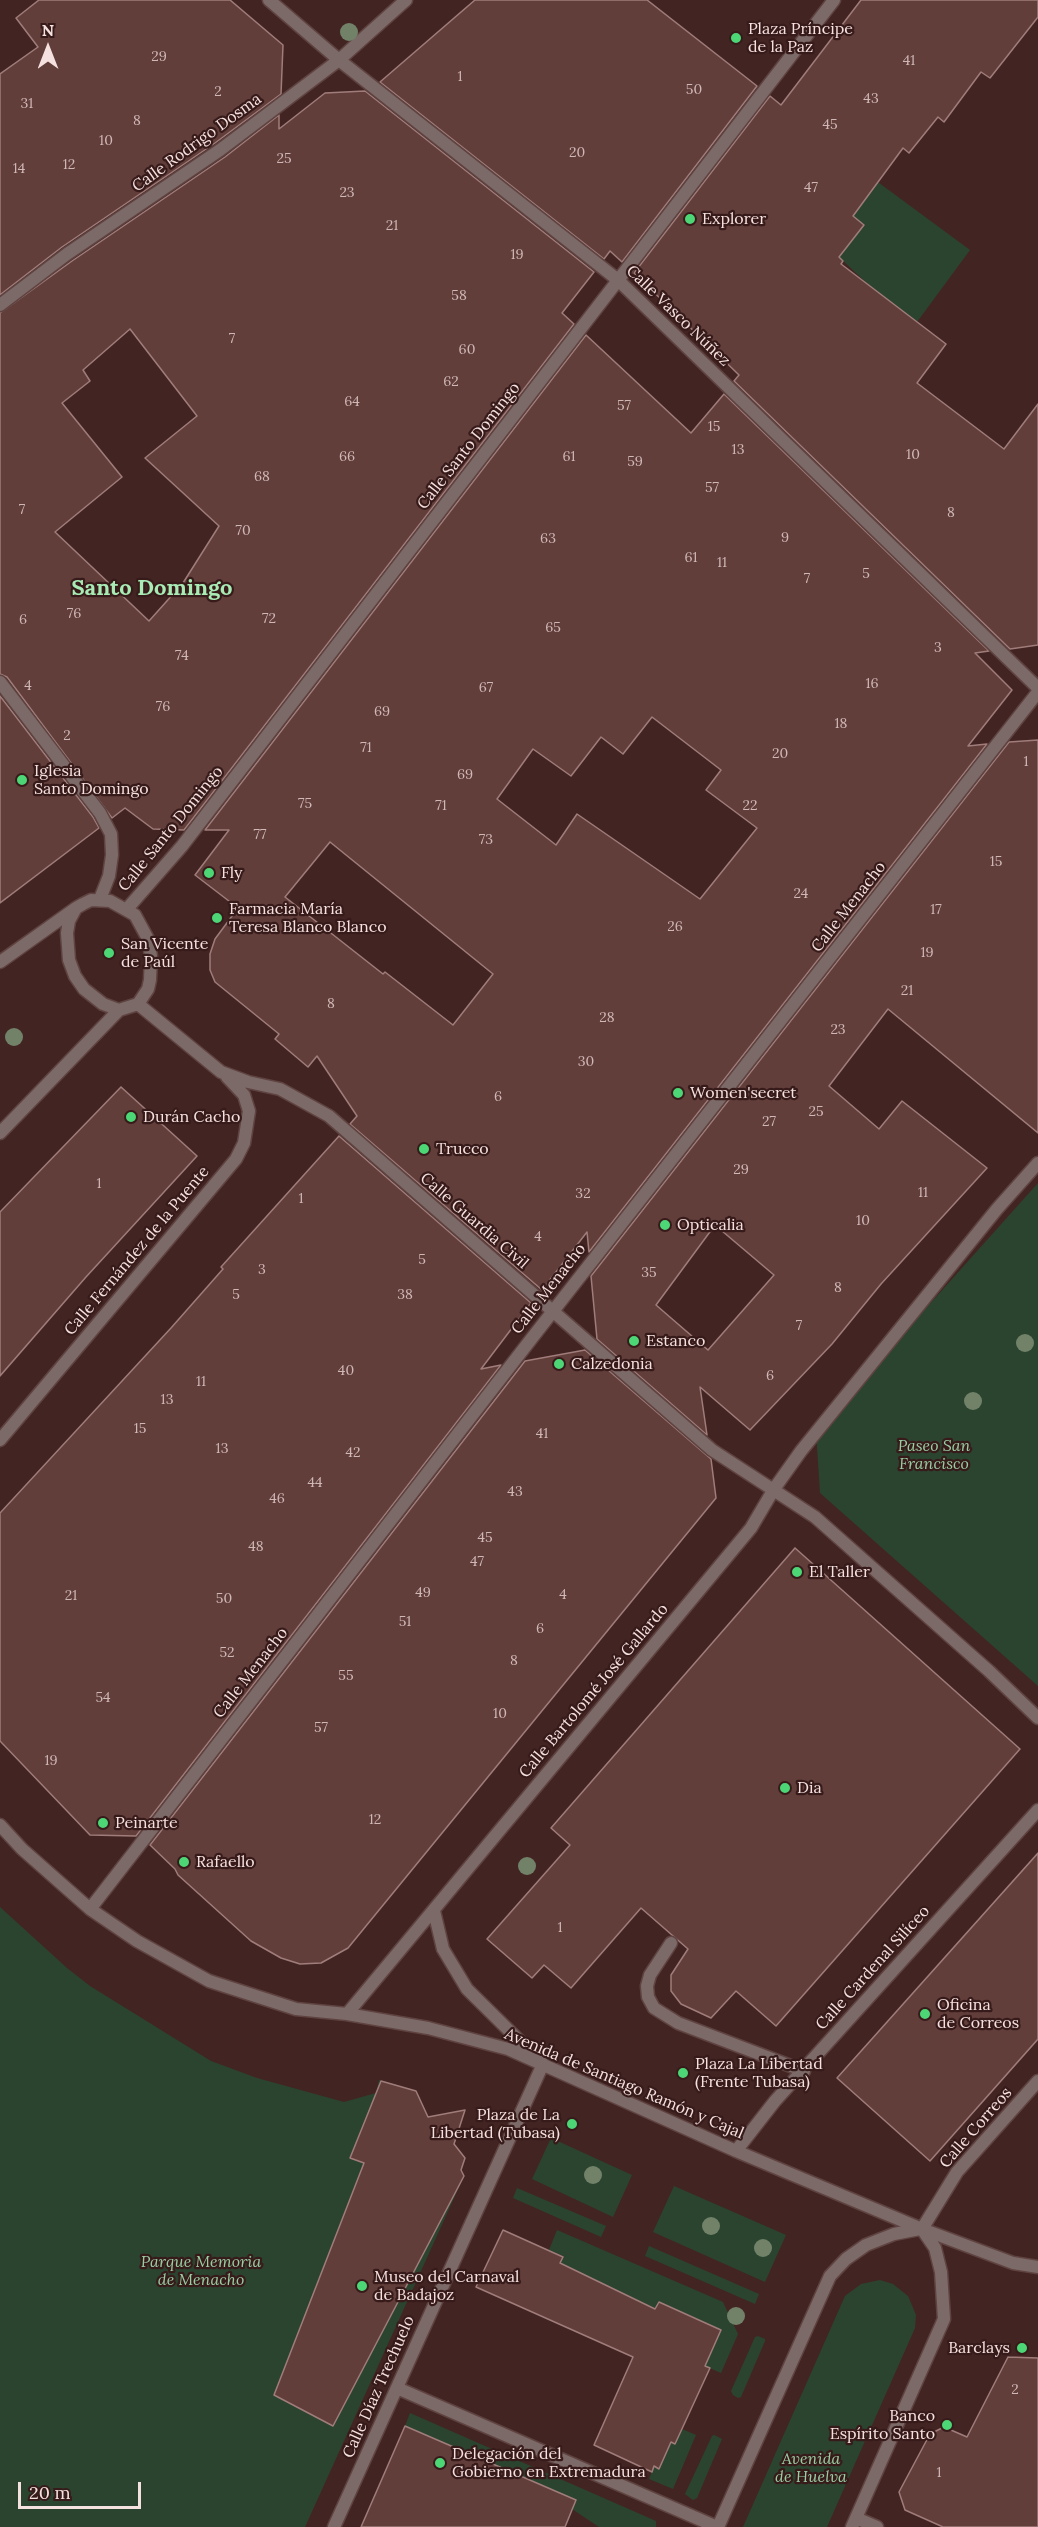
<!DOCTYPE html>
<meta charset="utf-8">
<style>
body{margin:0}
#map{position:relative;width:1038px;height:2527px;overflow:hidden;background:#422523;font-family:Lora,serif}
canvas{display:block}
.north{position:absolute;left:18px;top:18px;width:60px;height:60px;-webkit-text-stroke:4px #371b1a;paint-order:stroke;rotate:0deg;font-size:16px;font-weight:700;line-height:24px;text-align:center;color:#f5e1df}
.north::after{content:'';display:block;margin:auto;width:21px;height:27px;background:#f5e1df;clip-path:polygon(50% 0,100% 100%,50% 72%,0 100%)}
.scale{position:absolute;left:18px;top:2482px;width:123px;height:27px;box-sizing:border-box;border:3px solid #f5e1df;border-top:0;padding-left:8px;font-size:18px;line-height:21px;white-space:nowrap;color:#f5e1df;-webkit-text-stroke:4px #371b1a;paint-order:stroke}
</style>
<div id="map">
<canvas width="1038" height="2527"></canvas>
<div class="north">N</div>
<div class="scale">20 m</div>
</div>
<script>
const ctx = document.querySelector('canvas').getContext('2d');
ctx.lineJoin = 'round';
function fill(path, color) {
  ctx.fillStyle = color;
  ctx.fill(path, 'evenodd');
}
function poly(rows) {
  const path = new Path2D();
  for (const r of rows) {
    path.moveTo(r[0], r[1]);
    for (let i = 2; i < r.length; i += 2) path.lineTo(r[i], r[i + 1]);
  }
  return path;
}
function trace(path, color, width, dash) {
  ctx.strokeStyle = color;
  ctx.lineWidth = width;
  ctx.lineCap = dash ? 'butt' : 'round';
  ctx.setLineDash(dash || []);
  ctx.stroke(path);
}
function write(font, color, halo, rows, align = 'center') {
  ctx.font = font + ' Lora,serif';
  ctx.lineWidth = 4.5;
  ctx.setLineDash([]);
  ctx.textBaseline = 'middle';
  ctx.strokeStyle = halo;
  ctx.fillStyle = color;
  for (const [text, x, y, turn = 0] of rows) {
    ctx.save();
    ctx.translate(x, y);
    ctx.rotate((+turn || 0) * Math.PI / 180);
    ctx.textAlign = isNaN(turn) ? turn : align;
    if (halo) ctx.strokeText(text, 0, 0);
    ctx.fillText(text, 0, 0);
    ctx.restore();
  }
}
const green = poly([
 [871,177,970,250,917,322,873,289,839,257,846,210],
 [1038,1183,1038,1686,820,1493,816,1431],
 [0,1907,67,1968,90,1986,211,2061,257,2078,344,2102,376,2093,379,2080,416,2091,428,2117,465,2110,454,2144,465,2158,461,2170,464,2176,305,2527,0,2527],
 [551,2138,632,2175,613,2217,532,2179],
 [674,2186,786,2235,765,2282,653,2232],
 [517,2188,606,2226,601,2237,513,2198],
 [557,2230,723,2302,738,2334,721,2373,705,2366,721,2330,659,2302,655,2309,560,2263,563,2256,549,2250],
 [649,2246,759,2294,755,2304,645,2256],
 [880,2280,893,2284,908,2296,916,2315,915,2328,827,2527,743,2527,845,2296,861,2284],
 [758,2336,765,2339,765,2341,741,2397,738,2398,733,2395,731,2391,755,2337],
 [410,2413,656,2521,656,2527,599,2527,572,2509,576,2500,405,2426],
 [682,2429,696,2435,673,2489,649,2479,654,2466,659,2469,671,2442,675,2444],
 [714,2435,722,2439,697,2498,693,2500,685,2494,712,2436]
]);
const building = poly([
 [39,0,230,0,283,45,281,94,215,143,62,247,0,295,0,74,38,47,16,18,39,0],
 [475,0,647,0,757,86,622,262,610,251,604,259,380,82,475,0],
 [861,0,1038,0,1038,17,990,78,981,72,944,122,938,117,909,153,903,148,853,216,864,225,839,257,843,261,841,264,946,344,917,383,1004,449,1038,404,1038,645,1010,649,734,381,739,375,634,273,770,96,781,105,861,0],
 [365,91,594,272,562,313,574,324,184,830,153,829,125,808,112,818,7,677,0,674,0,313,72,261,225,157,279,115,279,129,325,93,365,91],
 [130,329,197,416,145,458,219,526,183,583,149,621,55,532,122,477,62,403,90,381,83,370,130,329],
 [586,335,691,433,724,394,989,651,975,653,1012,690,968,746,987,744,589,1252,587,1232,542,1290,350,1124,357,1116,317,1056,308,1067,275,1039,279,1034,215,982,210,970,210,954,215,939,238,908,195,875,229,830,205,830,586,335],
 [652,717,721,770,706,790,757,828,700,899,577,814,556,845,497,799,533,749,571,776,601,737,623,754,652,717],
 [330,842,493,974,453,1025,385,972,383,974,285,897,330,842],
 [0,696,93,817,99,828,0,903,0,696],
 [1038,740,1038,1133,888,1009,829,1086,879,1129,902,1101,987,1168,881,1284,832,1344,750,1430,700,1387,707,1435,597,1339,591,1276,1009,742,1038,740],
 [715,1225,774,1275,708,1350,656,1305,715,1225],
 [121,1087,197,1156,86,1277,0,1376,0,1212,121,1087],
 [339,1136,531,1303,481,1369,501,1365,136,1836,90,1835,0,1741,0,1513,171,1328,223,1269,221,1267,339,1136],
 [585,1350,711,1459,716,1498,348,1948,321,1963,300,1964,281,1958,251,1941,178,1875,175,1869,150,1845,525,1361,585,1350],
 [795,1548,1020,1749,776,2026,736,1991,711,2018,681,2004,671,1991,671,1975,688,1949,641,1908,571,1988,544,1965,532,1978,487,1939,570,1845,551,1828,795,1548],
 [1038,1853,1038,2039,930,2161,837,2078,1038,1853],
 [381,2081,416,2091,428,2117,465,2110,454,2144,465,2158,461,2170,464,2176,333,2426,274,2395,364,2163,350,2158,381,2081],
 [503,2230,563,2257,560,2263,655,2309,659,2302,721,2330,705,2366,710,2368,675,2444,671,2442,659,2469,654,2466,652,2472,594,2445,633,2357,476,2287,503,2230],
 [1008,2357,1038,2358,1038,2527,943,2527,905,2510,899,2492,930,2434,944,2427,967,2437,1008,2357],
 [405,2426,576,2500,565,2527,361,2527,405,2426]
]);
const lane = poly([
 [671,1943,650,1975,647,1986,648,1997,654,2008,678,2023,804,2071]
]);
const street = poly([
 [269,0,339,60,618,280,1038,688],
 [0,305,67,254,220,150,339,60,406,0],
 [0,682,100,813,111,834,112,855,109,876,100,899],
 [127,909,182,846,834,0],
 [0,962,76,908,83,904,91,900,110,901,135,915,148,939,151,956,150,980,148,989,138,1004,119,1010,103,1004,84,989,75,976,69,960,67,933,69,921,76,908],
 [138,1004,221,1072,248,1082,280,1089,329,1116,712,1450,815,1517,989,1671,1038,1718],
 [0,1133,119,1010],
 [0,1440,236,1159,244,1143,249,1111,244,1095,227,1077],
 [0,1825,22,1849,90,1909,137,1941,209,1981,296,2009,347,2014,428,2028,508,2049,736,2151,922,2229,1013,2263,1038,2267],
 [90,1909,532,1338,1038,692],
 [347,2014,751,1528,774,1489,801,1451,997,1209,1038,1163],
 [736,2151,775,2101,1038,1810],
 [922,2229,957,2172,1038,2081],
 [397,2388,717,2527],
 [856,2518,877,2527],
 [334,2527,543,2064,467,1989,443,1949,434,1911],
 [718,2527,830,2276,846,2259,866,2245,894,2234,920,2229],
 [852,2527,944,2319,941,2272,935,2248,922,2229]
]);
const trees = [
 [349,32],
 [14,1037],
 [1025,1343],
 [973,1401],
 [527,1866],
 [593,2175],
 [711,2226],
 [763,2248],
 [736,2316]
];
const markers = [
 [736,38,6,"#4cd676"],
 [690,219,6,"#4cd676"],
 [22,780,6,"#4cd676"],
 [209,873,6,"#4cd676"],
 [217,918,6,"#4cd676"],
 [109,953,6,"#4cd676"],
 [678,1093,6,"#4cd676"],
 [131,1117,6,"#4cd676"],
 [424,1149,6,"#4cd676"],
 [665,1225,6,"#4cd676"],
 [634,1341,6,"#4cd676"],
 [559,1364,6,"#4cd676"],
 [797,1572,6,"#4cd676"],
 [785,1788,6,"#4cd676"],
 [103,1823,6,"#4cd676"],
 [184,1862,6,"#4cd676"],
 [925,2014,6,"#4cd676"],
 [683,2073,6,"#4cd676"],
 [572,2124,6,"#4cd676"],
 [362,2286,6,"#4cd676"],
 [1022,2348,6,"#4cd676"],
 [947,2425,6,"#4cd676"],
 [440,2463,6,"#4cd676"]
];
const numberNames = [
 ["29",159,57],
 ["41",909,61],
 ["1",460,77],
 ["50",694,90],
 ["2",218,92],
 ["43",871,99],
 ["31",27,104],
 ["8",137,121],
 ["45",830,125],
 ["10",106,141],
 ["20",577,153],
 ["25",284,159],
 ["12",69,165],
 ["14",19,169],
 ["47",811,188],
 ["23",347,193],
 ["21",392,226],
 ["19",517,255],
 ["58",459,296],
 ["7",232,339],
 ["60",467,350],
 ["62",451,382],
 ["64",352,402],
 ["57",624,406],
 ["15",714,427],
 ["13",738,450],
 ["10",913,455],
 ["66",347,457],
 ["61",569,457],
 ["59",635,462],
 ["68",262,477],
 ["57",712,488],
 ["7",22,510],
 ["8",951,513],
 ["70",243,531],
 ["9",785,538],
 ["63",548,539],
 ["61",691,558],
 ["11",722,563],
 ["5",866,574],
 ["7",807,579],
 ["76",74,614],
 ["72",269,619],
 ["6",23,620],
 ["65",553,628],
 ["3",938,648],
 ["74",182,656],
 ["16",872,684],
 ["4",28,686],
 ["67",486,688],
 ["76",163,707],
 ["69",382,712],
 ["18",841,724],
 ["2",67,736],
 ["71",366,748],
 ["20",780,754],
 ["1",1026,762],
 ["69",465,775],
 ["75",305,804],
 ["71",441,806],
 ["22",750,806],
 ["77",260,835],
 ["73",486,840],
 ["15",996,862],
 ["24",801,894],
 ["17",936,910],
 ["26",675,927],
 ["19",927,953],
 ["21",907,991],
 ["8",331,1004],
 ["28",607,1018],
 ["23",838,1030],
 ["30",586,1062],
 ["6",498,1097],
 ["25",816,1112],
 ["27",769,1122],
 ["29",741,1170],
 ["1",99,1184],
 ["11",923,1193],
 ["32",583,1194],
 ["1",301,1199],
 ["10",863,1221],
 ["4",538,1237],
 ["5",422,1260],
 ["3",262,1270],
 ["35",649,1273],
 ["8",838,1288],
 ["5",236,1295],
 ["38",405,1295],
 ["7",799,1326],
 ["40",346,1371],
 ["6",770,1376],
 ["11",201,1382],
 ["13",167,1400],
 ["15",140,1429],
 ["41",542,1434],
 ["13",222,1449],
 ["42",353,1453],
 ["44",315,1483],
 ["43",515,1492],
 ["46",277,1499],
 ["45",485,1538],
 ["48",256,1547],
 ["47",477,1562],
 ["49",423,1593],
 ["4",563,1595],
 ["21",71,1596],
 ["50",224,1599],
 ["51",405,1622],
 ["6",540,1629],
 ["52",227,1653],
 ["8",514,1661],
 ["55",346,1676],
 ["54",103,1698],
 ["10",500,1714],
 ["57",321,1728],
 ["19",51,1761],
 ["12",375,1820],
 ["1",560,1928],
 ["2",1015,2390],
 ["1",939,2473]
];
const poiNames = [
 ["Plaza Príncipe",748,29],
 ["de la Paz",748,47],
 ["Explorer",702,219],
 ["Iglesia",34,771],
 ["Santo Domingo",34,789],
 ["Fly",221,873],
 ["Farmacia María",229,909],
 ["Teresa Blanco Blanco",229,927],
 ["San Vicente",121,944],
 ["de Paúl",121,962],
 ["Women'secret",690,1093],
 ["Durán Cacho",143,1117],
 ["Trucco",436,1149],
 ["Opticalia",677,1225],
 ["Estanco",646,1341],
 ["Calzedonia",571,1364],
 ["El Taller",809,1572],
 ["Dia",797,1788],
 ["Peinarte",115,1823],
 ["Rafaello",196,1862],
 ["Oficina",937,2005],
 ["de Correos",937,2023],
 ["Plaza La Libertad",695,2064],
 ["(Frente Tubasa)",695,2082],
 ["Plaza de La",560,2115,"right"],
 ["Libertad (Tubasa)",560,2133,"right"],
 ["Museo del Carnaval",374,2277],
 ["de Badajoz",374,2295],
 ["Barclays",1010,2348,"right"],
 ["Banco",935,2416,"right"],
 ["Espírito Santo",935,2434,"right"],
 ["Delegación del",452,2454],
 ["Gobierno en Extremadura",452,2472]
];
const streetNames = [
 ["Calle Rodrigo Dosma",197,143,-36],
 ["Calle Vasco Núñez",678,316,44],
 ["Calle Santo Domingo",469,446,-52],
 ["Calle Santo Domingo",171,829,-51],
 ["Calle Menacho",849,907,-52],
 ["Calle Guardia Civil",474,1221,41],
 ["Calle Fernández de la Puente",137,1251,-50],
 ["Calle Menacho",549,1289,-52],
 ["Calle Menacho",251,1673,-52],
 ["Calle Bartolomé José Gallardo",594,1691,-50],
 ["Calle Cardenal Silíceo",873,1968,-48],
 ["Avenida de Santiago Ramón y Cajal",624,2084,23],
 ["Calle Correos",976,2128,-49],
 ["Calle Díaz Trechuelo",379,2387,-66]
];
const parkNames = [
 ["Paseo San",934,1446],
 ["Francisco",934,1464],
 ["Parque Memoria",201,2262],
 ["de Menacho",201,2280],
 ["Avenida",811,2459],
 ["de Huelva",811,2477]
];
const districtNames = [
 ["Santo Domingo",152,589]
];
fill(green, '#2b4430');
fill(building, '#623e3b');
trace(building, '#a07d7a', 1.5);
trace(lane, '#5f4341', 15);
trace(street, '#5f4341', 15);
trace(lane, '#7c6a68', 12);
trace(street, '#7c6a68', 12);
ctx.fillStyle = '#728269';
for (const [x, y] of trees) {
  ctx.beginPath();
  ctx.arc(x, y, 9, 0, 2 * Math.PI);
  ctx.fill();
}
for (const [x, y, r, color] of markers) {
  const dot = new Path2D();
  dot.arc(x, y, r, 0, 2 * Math.PI);
  ctx.fillStyle = color;
  ctx.fill(dot);
  trace(dot, '#371b1a', 2);
}
write('14px', '#d0b8b6', null, numberNames);
write('16px', '#f5e1df', '#371b1a', poiNames, 'left');
write('16px', '#f5e1df', '#371b1a', streetNames);
write('italic 16px', '#99cea3', '#371b1a', parkNames);
write('bold 22px', '#a8ebb5', '#371b1a', districtNames);
</script>
